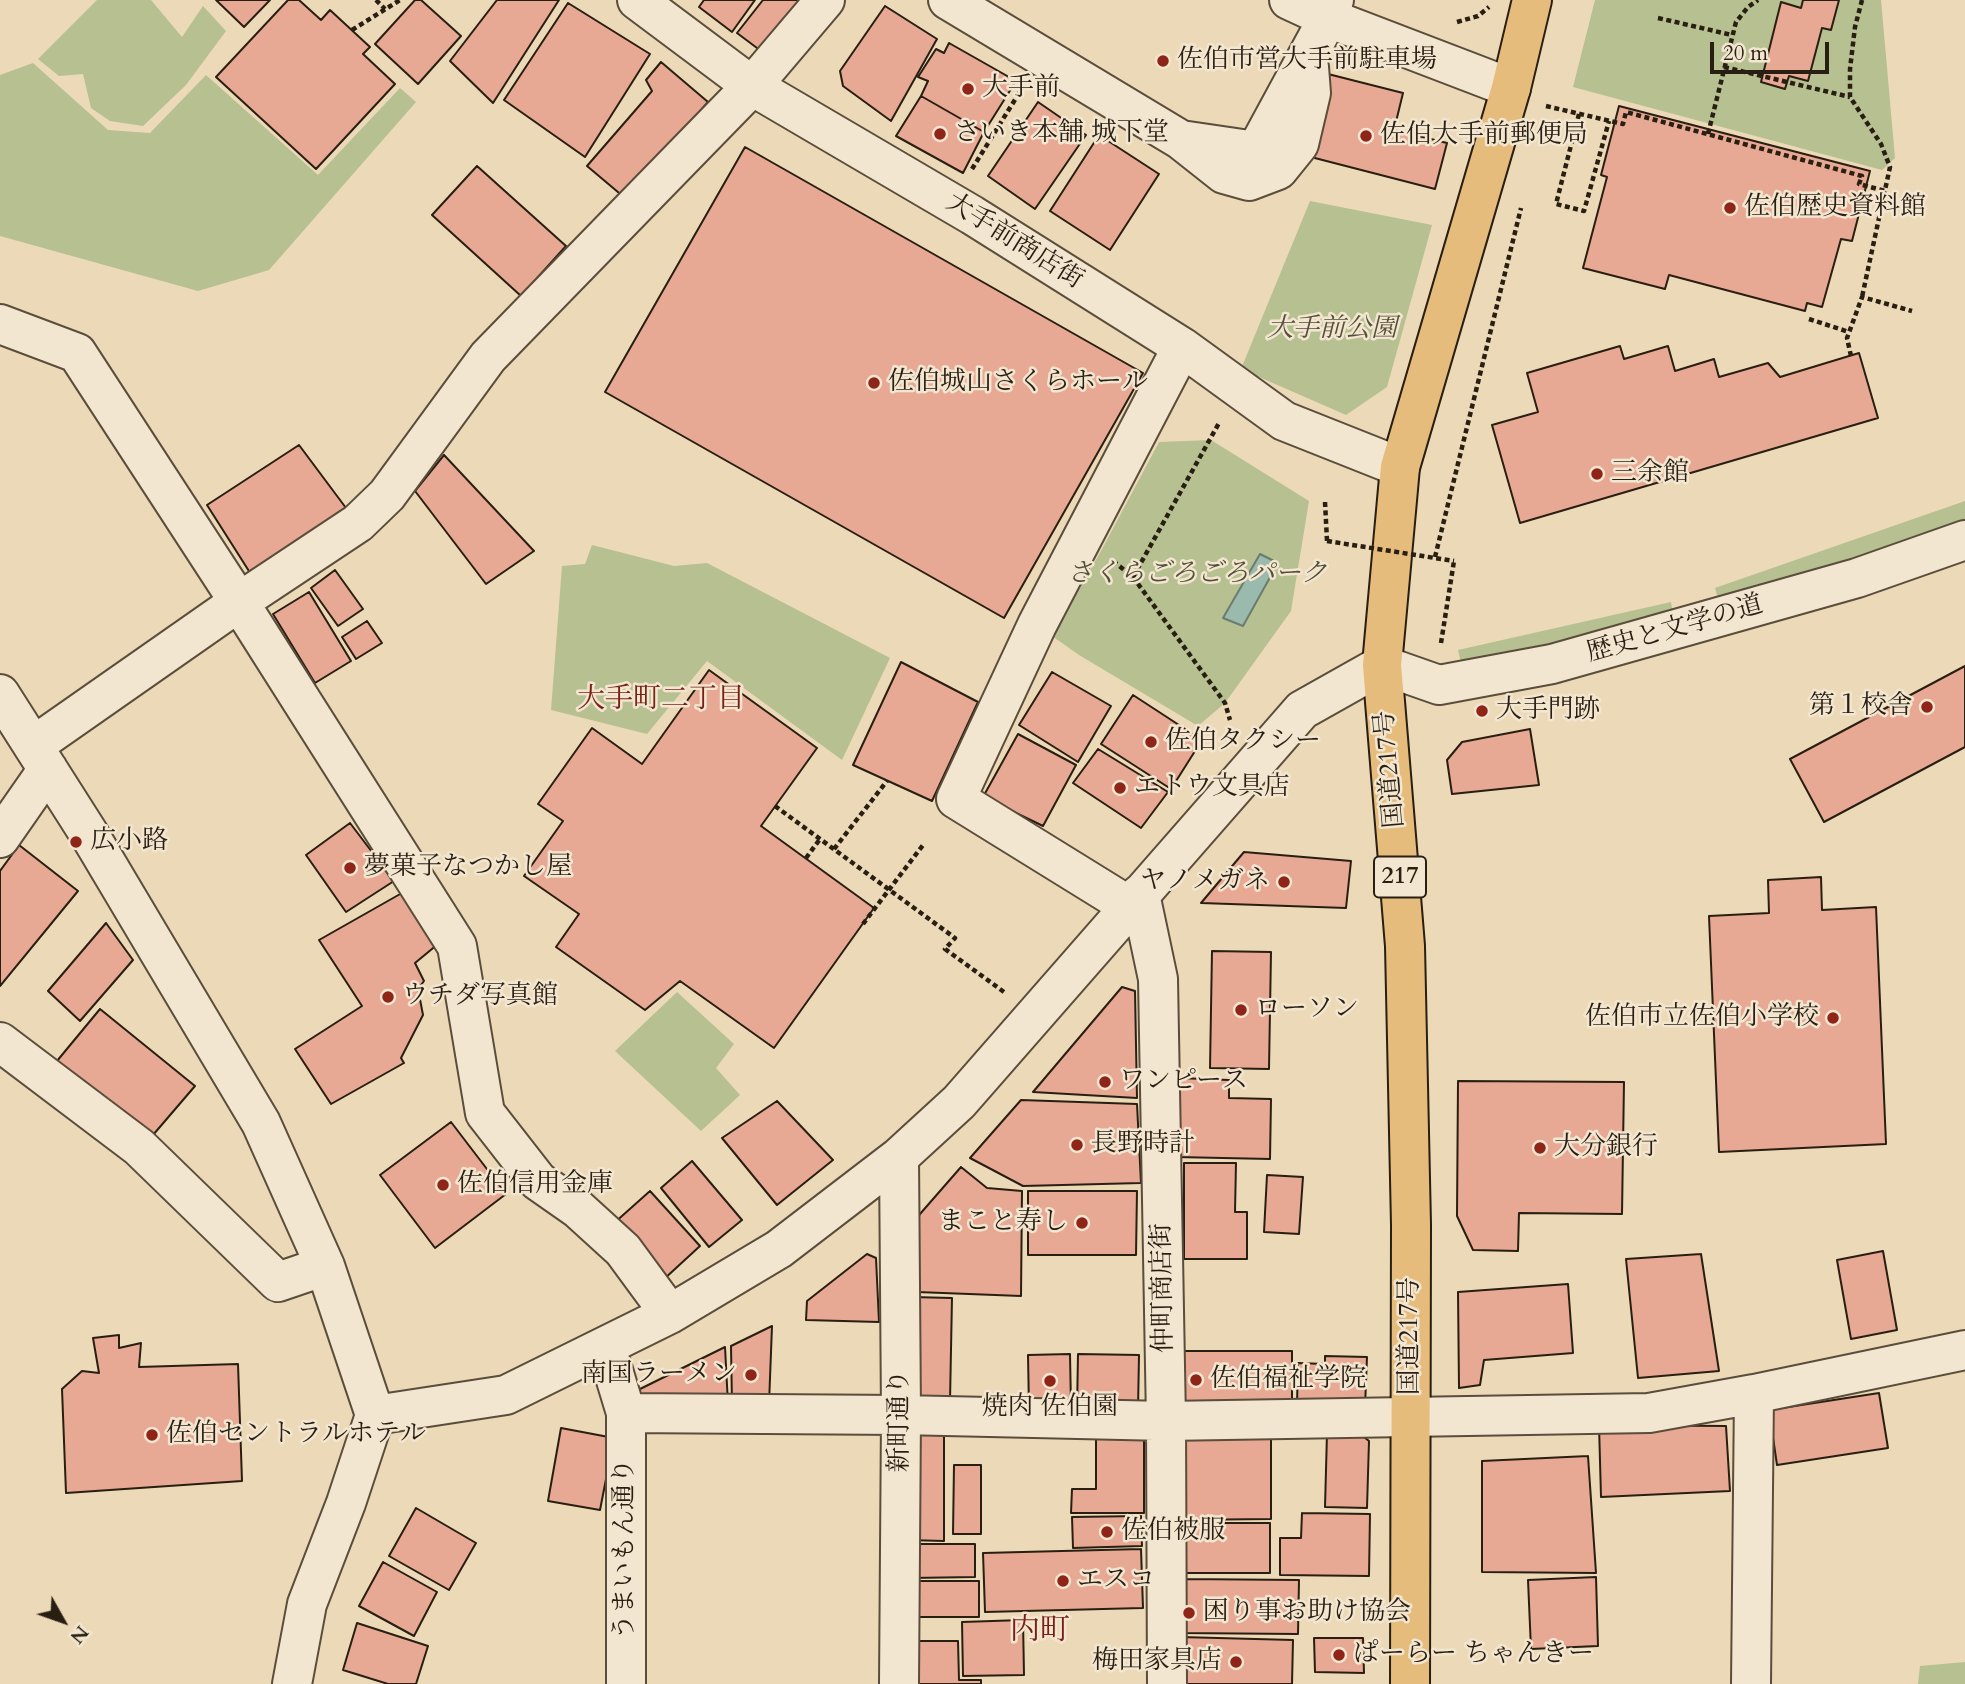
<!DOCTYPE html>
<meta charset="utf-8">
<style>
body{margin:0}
#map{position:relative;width:1965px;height:1684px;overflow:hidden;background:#ecd9b7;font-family:Cardo,serif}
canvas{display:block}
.north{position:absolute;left:28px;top:1586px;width:70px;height:70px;-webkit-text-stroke:5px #f3e6d0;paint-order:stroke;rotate:130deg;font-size:19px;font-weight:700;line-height:28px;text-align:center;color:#291e12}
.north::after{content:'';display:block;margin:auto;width:24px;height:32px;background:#291e12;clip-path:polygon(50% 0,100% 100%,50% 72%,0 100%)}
.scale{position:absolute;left:1710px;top:42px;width:119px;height:32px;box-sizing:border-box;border:4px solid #291e12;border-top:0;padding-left:9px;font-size:21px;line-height:24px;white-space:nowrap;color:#291e12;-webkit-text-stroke:5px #f3e6d0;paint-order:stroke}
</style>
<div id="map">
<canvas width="1965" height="1684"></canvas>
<div class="north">N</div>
<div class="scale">20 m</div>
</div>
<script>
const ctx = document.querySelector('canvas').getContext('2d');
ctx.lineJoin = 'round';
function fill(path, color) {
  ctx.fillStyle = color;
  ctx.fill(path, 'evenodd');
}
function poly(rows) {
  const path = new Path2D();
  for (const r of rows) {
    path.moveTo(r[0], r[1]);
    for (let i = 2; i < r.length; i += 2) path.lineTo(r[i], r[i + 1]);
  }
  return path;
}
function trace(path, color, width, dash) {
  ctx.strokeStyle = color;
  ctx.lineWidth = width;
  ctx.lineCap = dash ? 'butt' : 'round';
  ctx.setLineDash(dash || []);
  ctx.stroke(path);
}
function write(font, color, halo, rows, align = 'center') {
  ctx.font = font + ' Cardo,"Noto Serif JP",serif';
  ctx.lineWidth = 5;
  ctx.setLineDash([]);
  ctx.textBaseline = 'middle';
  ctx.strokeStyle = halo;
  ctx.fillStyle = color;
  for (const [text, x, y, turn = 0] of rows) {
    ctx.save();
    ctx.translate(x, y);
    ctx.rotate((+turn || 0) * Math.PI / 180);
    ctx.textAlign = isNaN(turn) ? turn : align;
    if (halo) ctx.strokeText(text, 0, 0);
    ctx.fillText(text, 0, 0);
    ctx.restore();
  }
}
const green = poly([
 [97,0,151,0,182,37,203,6,226,31,186,85,143,126,110,121,91,108,83,74,59,76,38,59],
 [1595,0,1881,0,1895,158,1882,170,1573,87],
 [33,63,108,130,150,133,206,75,318,175,400,88,416,102,269,270,198,291,0,236,0,75],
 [1310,201,1432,225,1387,387,1346,415,1241,369],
 [1211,440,1309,501,1291,611,1225,703,1198,726,1079,655,1052,636,1101,551,1159,442],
 [1965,501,1965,519,1720,605,1715,588],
 [592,545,674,566,707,563,890,658,842,760,707,661,647,734,551,710,562,566,585,564],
 [1671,602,1674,619,1462,667,1458,650],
 [677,992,734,1044,716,1068,740,1095,701,1131,615,1051],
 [1965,1662,1965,1684,1918,1684,1920,1666]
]);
const water = poly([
 [1260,554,1278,563,1243,626,1223,618,1260,554]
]);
const building = poly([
 [216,0,270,0,244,27,216,0],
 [288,0,299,0,321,20,330,10,370,47,363,54,395,84,316,169,216,77,288,0],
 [415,0,421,0,461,36,418,84,375,44,415,0],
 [497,0,559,0,493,103,450,61,497,0],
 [704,0,755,0,732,32,699,7,704,0],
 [763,0,810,0,761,51,737,33,763,0],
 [1803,0,1839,0,1831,30,1822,28,1808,81,1789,76,1785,89,1761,82,1781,2,1801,8,1803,0],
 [568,3,650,54,585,157,504,100,568,3],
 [885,6,937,39,891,121,843,86,840,71,885,6],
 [949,43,1016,81,984,132,921,96,928,81,918,77,936,49,944,53,949,43],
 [661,62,708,102,625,198,587,166,652,91,646,80,661,62],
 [1328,74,1403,93,1394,130,1447,143,1435,189,1307,156,1328,74],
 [921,96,984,132,963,173,896,136,921,96],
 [1038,102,1086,135,1035,209,988,176,1038,102],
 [1619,106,1870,171,1852,241,1841,239,1822,307,1807,303,1805,311,1669,275,1665,289,1583,268,1607,177,1601,175,1619,106],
 [1099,135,1159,174,1110,250,1050,211,1099,135],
 [745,147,1143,373,1004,618,605,392,745,147],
 [477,166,566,246,521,296,432,215,477,166],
 [1620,346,1624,359,1668,346,1675,371,1714,359,1719,377,1768,363,1780,377,1859,353,1878,418,1520,523,1492,425,1538,412,1527,373,1620,346],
 [299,445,349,512,254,579,207,505,299,445],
 [444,455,534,551,486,584,415,491,444,455],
 [335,570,363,609,338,626,311,588,335,570],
 [309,592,351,661,315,683,273,614,309,592],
 [367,621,382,643,356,659,342,637,367,621],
 [901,662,978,702,932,801,853,765,901,662],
 [1965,666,1965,747,1824,822,1790,759,1965,666],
 [709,670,817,748,761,826,874,908,774,1048,680,981,645,1010,556,947,579,914,524,876,563,821,538,804,592,728,642,764,709,670],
 [1052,672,1111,706,1078,762,1019,725,1052,672],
 [1133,695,1202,740,1171,789,1101,744,1133,695],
 [1530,729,1539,785,1452,794,1447,760,1462,742,1530,729],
 [1018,734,1076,765,1043,826,983,797,1018,734],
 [1098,749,1168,792,1141,828,1073,783,1098,749],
 [350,823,394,881,346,912,306,855,350,823],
 [19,845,78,891,0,986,0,871,19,845],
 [1244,852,1351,861,1346,908,1201,903,1244,852],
 [1821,877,1822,910,1876,907,1886,1144,1719,1152,1709,916,1769,913,1768,880,1821,877],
 [409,889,438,944,415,963,424,981,418,989,423,1015,401,1058,404,1063,331,1104,295,1049,362,1006,319,940,409,889],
 [106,923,133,960,80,1021,48,991,106,923],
 [1212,951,1271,952,1269,1069,1210,1068,1212,951],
 [1122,987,1135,991,1137,1098,1033,1092,1122,987],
 [100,1009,195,1086,147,1142,52,1067,100,1009],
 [1179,1078,1229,1080,1229,1098,1271,1099,1270,1159,1176,1157,1179,1078],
 [1458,1081,1624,1082,1622,1214,1519,1213,1518,1251,1473,1250,1457,1216,1458,1081],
 [1021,1100,1137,1104,1141,1183,1023,1186,970,1158,1021,1100],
 [777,1101,833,1160,777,1205,722,1138,777,1101],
 [451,1122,506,1194,435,1248,380,1175,451,1122],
 [692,1161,742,1220,709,1247,661,1188,692,1161],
 [1184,1163,1236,1163,1235,1212,1247,1212,1247,1259,1184,1259,1184,1163],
 [961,1167,987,1188,1022,1191,1021,1296,917,1292,913,1222,961,1167],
 [1267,1175,1303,1177,1299,1234,1264,1232,1267,1175],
 [650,1191,700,1246,663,1280,613,1224,650,1191],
 [1028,1191,1137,1191,1136,1255,1028,1255,1028,1191],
 [1883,1251,1897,1330,1851,1339,1837,1260,1883,1251],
 [867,1254,876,1258,879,1322,806,1320,807,1301,867,1254],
 [1701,1254,1719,1371,1638,1378,1626,1259,1701,1254],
 [1568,1284,1573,1353,1484,1360,1480,1385,1459,1388,1458,1292,1568,1284],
 [912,1297,952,1298,950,1401,910,1400,912,1297],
 [772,1326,769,1404,732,1404,731,1346,772,1326],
 [119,1335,119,1348,141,1343,139,1367,238,1364,242,1481,66,1493,62,1389,82,1371,99,1373,93,1338,119,1335],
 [725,1347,728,1404,637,1405,636,1391,725,1347],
 [1179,1351,1292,1351,1292,1406,1179,1406,1179,1351],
 [1070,1354,1071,1407,1029,1409,1028,1355,1070,1354],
 [1078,1354,1139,1355,1138,1410,1077,1410,1078,1354],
 [1325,1356,1367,1357,1365,1407,1297,1404,1298,1363,1325,1364,1325,1356],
 [1879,1393,1888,1448,1777,1465,1769,1410,1879,1393],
 [1599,1425,1726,1426,1730,1491,1601,1497,1599,1425],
 [561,1428,614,1438,600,1510,548,1501,561,1428],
 [944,1431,944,1541,907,1540,908,1432,944,1431],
 [1327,1433,1359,1433,1369,1441,1367,1508,1325,1507,1327,1433],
 [1271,1434,1271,1519,1175,1520,1175,1435,1271,1434],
 [1096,1437,1144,1437,1144,1513,1071,1513,1072,1489,1096,1489,1096,1437],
 [1588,1456,1596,1573,1482,1572,1482,1461,1588,1456],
 [954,1465,981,1465,981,1534,953,1534,954,1465],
 [416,1508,476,1543,449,1590,389,1556,416,1508],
 [1302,1513,1370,1514,1369,1576,1280,1575,1280,1538,1301,1538,1302,1513],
 [1141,1516,1142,1546,1073,1548,1072,1517,1141,1516],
 [1177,1523,1270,1523,1270,1573,1177,1573,1177,1523],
 [911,1544,975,1544,975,1577,911,1578,911,1544],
 [1141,1549,1143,1608,985,1612,983,1553,1141,1549],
 [383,1562,437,1592,414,1636,359,1606,383,1562],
 [1596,1577,1598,1646,1531,1649,1528,1580,1596,1577],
 [1181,1579,1299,1580,1298,1634,1180,1633,1181,1579],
 [908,1581,979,1581,979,1617,908,1617,908,1581],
 [1023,1620,1024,1675,963,1676,962,1622,1023,1620],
 [357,1623,428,1646,416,1684,388,1684,343,1670,357,1623],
 [1180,1637,1293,1640,1292,1684,1179,1684,1180,1637],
 [1314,1638,1363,1638,1364,1673,1315,1672,1314,1638],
 [904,1641,958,1641,959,1680,981,1680,981,1684,904,1684,904,1641]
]);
const path = poly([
 [376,0,385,9],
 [1862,0,1855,27,1850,69,1850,97,1881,144,1890,167,1862,297],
 [1658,18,1732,35],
 [1457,22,1478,16,1489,7],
 [352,30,400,0],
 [1724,67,1850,97],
 [1546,106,1623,124,1626,112,1862,176,1859,184,1885,191],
 [1579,114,1556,204,1584,211,1609,121],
 [1708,134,1736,22,1748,7,1758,0],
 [972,169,1021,90],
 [1809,319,1849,332],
 [1851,356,1847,338,1862,297,1912,311],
 [1325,502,1327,541],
 [1435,557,1521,208],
 [1113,561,1133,577,1225,703,1230,720],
 [1133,577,1219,423],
 [1441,643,1454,561],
 [775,806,955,938,945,949,1004,992],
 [834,849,887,781],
 [806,858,820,839],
 [863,924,923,845]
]);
const minor = poly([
 [637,0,752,86,972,215,1182,347,1284,421,1400,467],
 [948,0,1181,140,1256,151,1328,18,1334,0],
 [1289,0,1328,18,1511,88],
 [1181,140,1224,174,1249,181,1278,170,1299,144,1311,93,1309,67],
 [0,324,77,353,239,602,457,946,485,1113,538,1181,578,1209,623,1250,670,1314],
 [0,694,89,834,261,1123,325,1266,375,1415],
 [33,746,239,602,358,523,387,495,488,357,752,86,825,0],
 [0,838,48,769],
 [1140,894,1158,979,1166,1421,1167,1684],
 [1129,906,956,799,1037,625,1182,347],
 [0,1042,139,1147,278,1282,325,1266],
 [899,1157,901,1415,899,1684],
 [606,1347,626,1413,626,1684],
 [626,1413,901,1415,1166,1421,1649,1413,1754,1394,1965,1350],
 [292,1684,307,1604,346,1503,375,1415,506,1395,670,1314,779,1249,899,1157,959,1102,1302,710,1382,665,1439,685,1552,664,1857,578,1965,540],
 [1751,1684,1754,1394]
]);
const highway = poly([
 [1410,1684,1411,1225,1405,946,1382,665,1400,467,1511,88,1532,0]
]);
const pathBridge = poly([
 [1327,541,1454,561]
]);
const markers = [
 [1163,61,7,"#8f2418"],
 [968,89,7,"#8f2418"],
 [940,134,7,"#8f2418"],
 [1366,136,7,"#8f2418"],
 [1730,208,7,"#8f2418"],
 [874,383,7,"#8f2418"],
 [1597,474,7,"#8f2418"],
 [1927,707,7,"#8f2418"],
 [1482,711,7,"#8f2418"],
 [1151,742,7,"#8f2418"],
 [1120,788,7,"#8f2418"],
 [76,842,7,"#8f2418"],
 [350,868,7,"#8f2418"],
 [1284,882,7,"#8f2418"],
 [388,997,7,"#8f2418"],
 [1241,1010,7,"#8f2418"],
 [1833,1018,7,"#8f2418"],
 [1105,1082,7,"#8f2418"],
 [1077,1145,7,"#8f2418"],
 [1540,1148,7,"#8f2418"],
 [443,1185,7,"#8f2418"],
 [1082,1223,7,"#8f2418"],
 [751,1375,7,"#8f2418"],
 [1196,1380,7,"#8f2418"],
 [1050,1381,7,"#8f2418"],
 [152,1435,7,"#8f2418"],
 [1107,1532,7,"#8f2418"],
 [1063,1581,7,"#8f2418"],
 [1189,1613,7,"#8f2418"],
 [1339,1655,7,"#8f2418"],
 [1236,1662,7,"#8f2418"]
];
const shields = [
 [1400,877,52]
];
const shieldNames = [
 ["217",1400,877]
];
const poiNames = [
 ["佐伯市営大手前駐車場",1177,61],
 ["大手前",982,89],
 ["さいき本舗 城下堂",954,134],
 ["佐伯大手前郵便局",1380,136],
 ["佐伯歴史資料館",1744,208],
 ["佐伯城山さくらホール",888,383],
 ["三余館",1611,474],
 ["第１校舎",1913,707,"right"],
 ["大手門跡",1496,711],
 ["佐伯タクシー",1165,742],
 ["エトウ文具店",1134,788],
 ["広小路",90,842],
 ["夢菓子なつかし屋",364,868],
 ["ヤノメガネ",1270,882,"right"],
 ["ウチダ写真館",402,997],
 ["ローソン",1255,1010],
 ["佐伯市立佐伯小学校",1819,1018,"right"],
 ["ワンピース",1119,1082],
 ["長野時計",1091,1145],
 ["大分銀行",1554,1148],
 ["佐伯信用金庫",457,1185],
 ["まこと寿し",1068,1223,"right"],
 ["南国ラーメン",737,1375,"right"],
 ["佐伯福祉学院",1210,1380],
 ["焼肉 佐伯園",1050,1408,"center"],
 ["佐伯セントラルホテル",166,1435],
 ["佐伯被服",1121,1532],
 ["エスコ",1077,1581],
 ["困り事お助け協会",1203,1613],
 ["ぱーらー ちゃんきー",1353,1655],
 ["梅田家具店",1222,1662,"right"]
];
const streetNames = [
 ["大手前商店街",1014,242,32],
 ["歴史と文学の道",1675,630,-16],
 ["国道217号",1391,769,-95],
 ["仲町商店街",1164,1288,-91],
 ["国道217号",1411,1336,-90],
 ["新町通り",901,1421,-90],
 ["うまいもん通り",626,1549,-90]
];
const parkNames = [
 ["大手前公園",1332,330],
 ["さくらごろごろパーク",1197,575]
];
const neighbourhoodNames = [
 ["大手町二丁目",661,701]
];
const quarterNames = [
 ["内町",1040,1632]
];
fill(green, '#b6c090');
fill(water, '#99baac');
trace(water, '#6c7c6e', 2);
fill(building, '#e7a894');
trace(building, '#291e12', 2);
trace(minor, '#5a4d3b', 42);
trace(highway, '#291e12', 42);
trace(path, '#291e12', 4.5, [5, 3.5]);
trace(minor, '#f3e6d0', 38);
trace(highway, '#e6bc7c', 38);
trace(pathBridge, '#291e12', 4.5, [5, 3.5]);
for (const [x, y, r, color] of markers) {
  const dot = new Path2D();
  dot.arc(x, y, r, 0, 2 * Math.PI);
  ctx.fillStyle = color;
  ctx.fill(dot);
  trace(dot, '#f3e6d0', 2.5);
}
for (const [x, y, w] of shields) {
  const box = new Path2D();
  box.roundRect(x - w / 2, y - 20.5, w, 41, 5);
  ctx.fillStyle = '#f3e6d0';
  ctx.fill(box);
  trace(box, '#291e12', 2);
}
write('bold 24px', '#291e12', null, shieldNames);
write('26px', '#291e12', '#f3e6d0', poiNames, 'left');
write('26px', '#291e12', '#f3e6d0', streetNames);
write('italic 26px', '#534f38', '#f3e6d0', parkNames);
write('28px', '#7a1f14', '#f3e6d0', neighbourhoodNames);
write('30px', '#7a1f14', '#f3e6d0', quarterNames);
</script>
